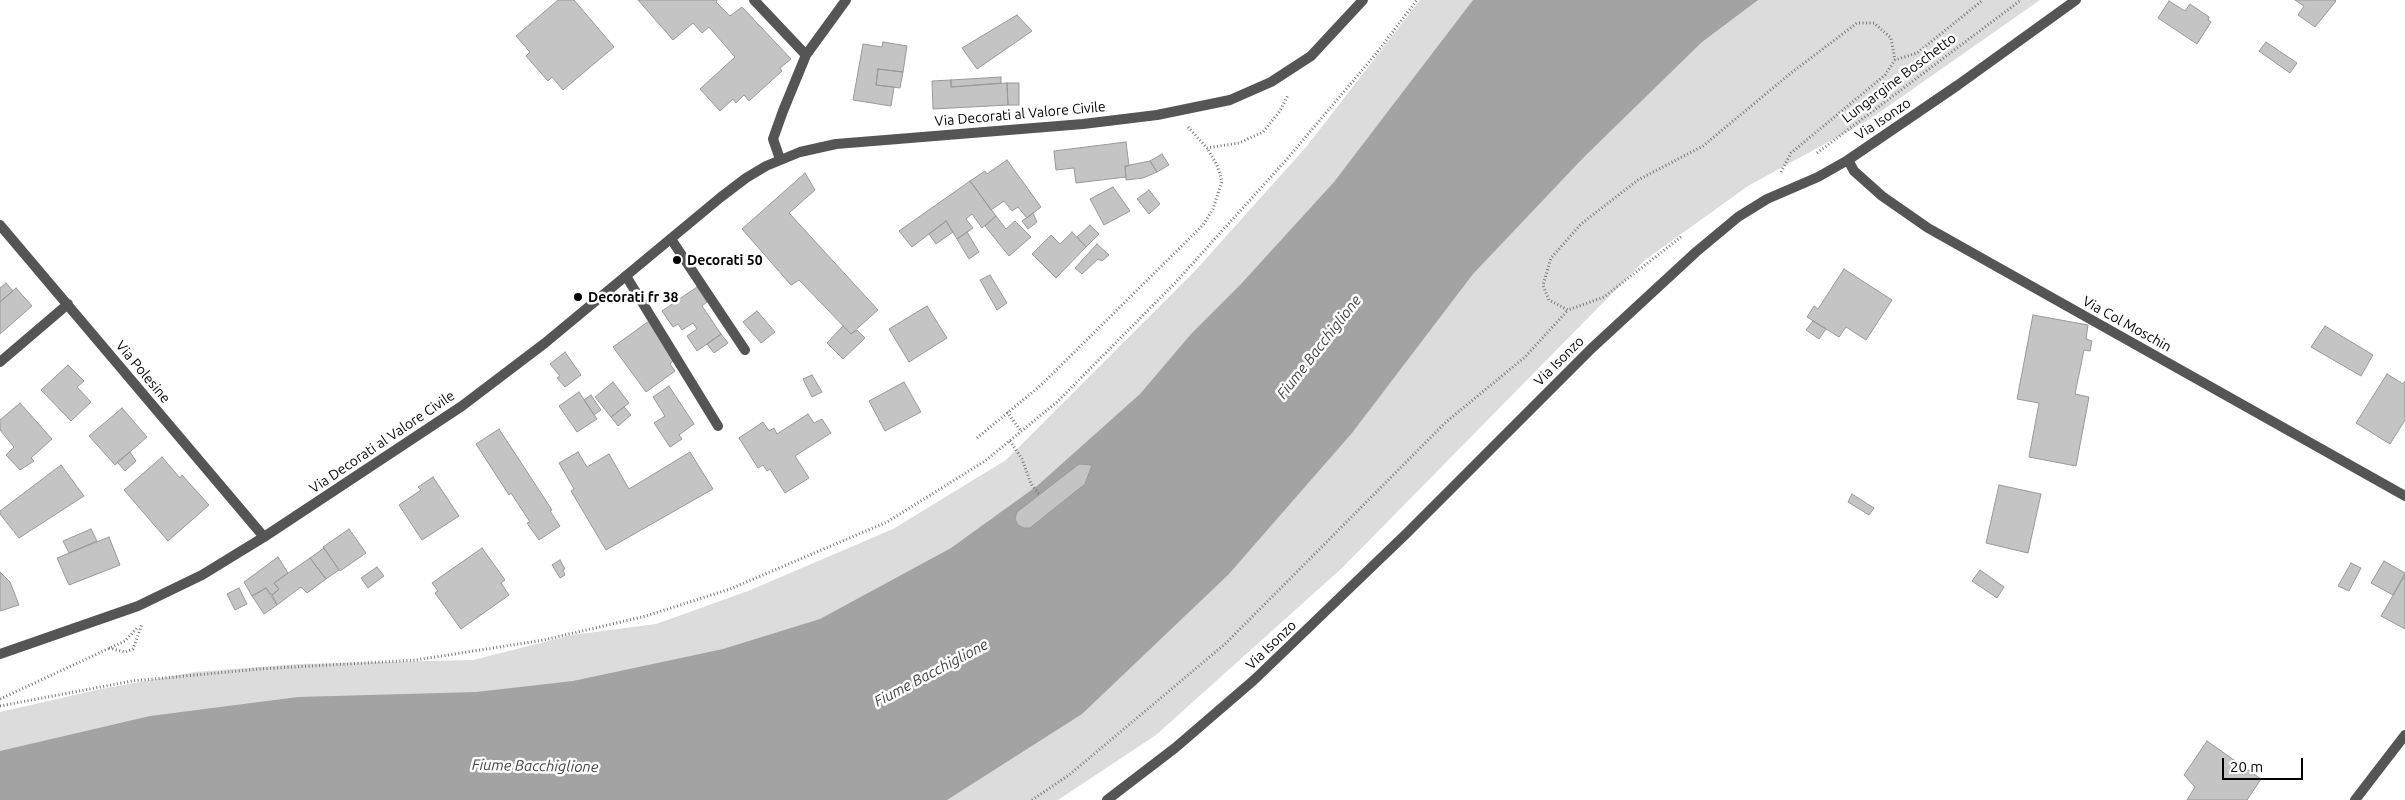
<!DOCTYPE html>
<style>
body{margin:0}
#map{position:relative;width:2405px;height:800px;overflow:hidden;background:#fff;font-family:Ubuntu,sans-serif}
canvas{display:block}
.scale{position:absolute;left:2222px;top:758px;width:81px;height:22px;box-sizing:border-box;border:2px solid #000;border-top:0;padding-left:6px;font-size:15px;line-height:18px;white-space:nowrap;color:#000;-webkit-text-stroke:4px #fff;paint-order:stroke}
</style>
<div id="map">
<canvas width="2405" height="800"></canvas>
<div class="scale">20 m</div>
</div>
<script>
const ctx = document.querySelector('canvas').getContext('2d');
ctx.lineJoin = 'round';
function fill(path, color) {
  ctx.fillStyle = color;
  ctx.fill(path, 'evenodd');
}
function poly(rows) {
  const path = new Path2D();
  for (const r of rows) {
    path.moveTo(r[0], r[1]);
    for (let i = 2; i < r.length; i += 2) path.lineTo(r[i], r[i + 1]);
  }
  return path;
}
function trace(path, color, width, dash) {
  ctx.strokeStyle = color;
  ctx.lineWidth = width;
  ctx.lineCap = dash ? 'butt' : 'round';
  ctx.setLineDash(dash || []);
  ctx.stroke(path);
}
function write(font, color, halo, rows, align = 'center') {
  ctx.font = font + ' Ubuntu,sans-serif';
  ctx.lineWidth = 5;
  ctx.setLineDash([]);
  ctx.textBaseline = 'middle';
  ctx.strokeStyle = halo;
  ctx.fillStyle = color;
  for (const [text, x, y, turn = 0] of rows) {
    ctx.save();
    ctx.translate(x, y);
    ctx.rotate((+turn || 0) * Math.PI / 180);
    ctx.textAlign = isNaN(turn) ? turn : align;
    if (halo) ctx.strokeText(text, 0, 0);
    ctx.fillText(text, 0, 0);
    ctx.restore();
  }
}
const green = poly([
 [1420,0,2040,0,1870,119,1748,186,1645,260,1342,568,1156,735,1058,800,0,800,0,712,101,689,195,672,299,664,473,660,572,635,656,624,748,591,893,529,1006,460,1194,272,1307,146]
]);
const water = poly([
 [1473,0,1758,0,1702,42,1584,157,1473,274,1352,433,1228,575,1082,714,947,800,0,800,0,751,150,716,298,697,476,692,573,681,723,649,820,619,951,548,1037,486,1140,394,1191,334,1241,284,1334,182]
]);
const building = poly([
 [558,0,574,0,614,47,563,90,552,77,548,81,526,56,530,52,516,36,558,0],
 [638,0,717,0,716,2,730,16,742,7,791,59,780,68,782,71,749,101,744,95,736,103,733,99,720,111,700,89,735,57,709,27,702,33,693,23,673,40,638,0],
 [2295,0,2335,0,2336,1,2315,27,2298,15,2304,6,2295,0],
 [2169,1,2185,11,2190,4,2209,17,2208,20,2211,22,2197,44,2158,18,2169,1],
 [1017,15,1032,31,977,69,962,48,1017,15],
 [883,42,907,46,903,72,878,69,876,85,894,87,891,106,853,100,863,44,882,47,883,42],
 [2266,42,2297,63,2290,73,2259,51,2266,42],
 [878,69,903,72,900,88,876,85,878,69],
 [1001,77,1001,83,951,87,951,80,1001,77],
 [951,80,951,87,1007,83,1008,105,933,109,932,81,951,80],
 [1007,83,1019,83,1019,105,1008,105,1007,83],
 [1126,142,1129,166,1125,166,1126,177,1076,183,1074,168,1056,170,1054,151,1126,142],
 [1162,154,1169,165,1157,172,1150,161,1162,154],
 [1007,160,1041,207,1027,218,1018,207,1012,211,1004,201,991,210,970,181,985,171,987,174,1007,160],
 [1150,161,1157,172,1143,178,1126,180,1125,166,1150,161],
 [805,173,815,190,789,213,878,310,851,334,799,280,791,285,742,229,805,173],
 [970,181,996,216,982,228,972,214,966,219,973,228,957,239,946,221,912,247,899,231,970,181],
 [1113,187,1130,211,1104,225,1090,199,1113,187],
 [1149,190,1160,204,1149,214,1137,199,1149,190],
 [1033,213,1037,222,1028,229,1022,221,1033,213],
 [996,216,1006,229,1015,221,1031,237,1009,256,985,226,996,216],
 [946,221,953,232,936,244,929,234,946,221],
 [1090,225,1099,234,1086,247,1077,237,1090,225],
 [967,232,979,252,969,259,957,239,967,232],
 [1072,232,1086,247,1056,278,1032,254,1051,235,1060,244,1072,232],
 [1097,244,1109,255,1102,261,1098,259,1082,274,1075,268,1097,244],
 [1844,269,1892,300,1866,340,1846,327,1839,337,1807,317,1814,306,1818,309,1844,269],
 [990,275,1007,303,997,310,980,280,990,275],
 [6,283,13,291,0,302,0,288,6,283],
 [697,287,707,302,702,306,721,334,697,351,687,336,697,329,693,323,682,330,678,324,673,327,662,311,697,287],
 [16,288,32,306,0,334,0,302,16,288],
 [927,306,947,338,909,362,889,329,927,306],
 [757,311,775,332,761,343,743,322,757,311],
 [2033,315,2088,325,2086,339,2092,341,2090,351,2084,350,2075,394,2089,397,2076,466,2029,457,2039,403,2017,399,2033,315],
 [649,321,674,360,670,364,675,371,646,392,613,347,649,321],
 [1813,321,1826,329,1819,339,1806,330,1813,321],
 [843,326,851,334,857,330,865,338,843,359,827,343,843,326],
 [2325,326,2373,355,2361,376,2311,347,2325,326],
 [721,334,728,343,714,353,707,344,721,334],
 [565,352,581,375,565,387,557,378,560,376,550,364,565,352],
 [68,365,84,381,77,387,91,402,71,421,41,390,68,365],
 [2387,374,2403,384,2405,381,2405,420,2390,444,2356,423,2387,374],
 [812,375,822,392,812,397,803,379,812,375],
 [613,382,629,403,611,417,595,397,613,382],
 [904,382,921,412,885,431,869,401,904,382],
 [669,386,694,424,679,435,682,439,670,447,654,423,665,416,653,397,669,386],
 [579,392,597,419,577,432,559,406,579,392],
 [591,395,601,410,594,415,584,400,591,395],
 [20,403,52,439,31,458,34,461,20,470,6,455,14,447,0,430,0,420,20,403],
 [624,407,631,415,618,426,611,417,624,407],
 [122,408,147,437,115,465,89,436,122,408],
 [808,414,814,423,822,419,831,433,795,456,809,478,785,493,770,469,767,471,763,465,758,468,739,438,763,422,769,431,774,428,777,434,808,414],
 [499,429,552,510,550,511,560,526,539,540,527,523,530,522,511,493,509,495,476,444,499,429],
 [130,452,136,461,125,471,117,462,130,452],
 [578,452,587,467,609,454,629,489,690,452,713,489,606,550,571,491,574,489,559,463,578,452],
 [162,457,180,478,182,475,209,505,168,541,124,490,162,457],
 [1079,464,1092,465,1085,484,1030,528,1024,528,1018,525,1015,519,1017,512,1079,464],
 [61,465,84,496,19,538,0,514,0,511,61,465],
 [433,477,459,516,422,540,399,505,421,490,418,487,433,477],
 [1999,485,2041,494,2028,553,1986,543,1999,485],
 [1852,494,1874,508,1869,515,1848,502,1852,494],
 [91,529,97,541,69,553,63,541,91,529],
 [349,529,366,553,340,571,323,547,349,529],
 [109,537,120,565,69,585,57,558,109,537],
 [324,548,339,570,326,579,310,558,324,548],
 [482,548,505,580,501,583,509,595,461,629,435,593,438,591,432,583,482,548],
 [278,557,288,573,274,583,279,589,272,595,266,588,252,596,244,582,278,557],
 [310,558,326,579,307,593,301,587,277,605,272,595,279,589,274,583,310,558],
 [560,560,565,569,563,570,565,575,560,578,552,565,560,560],
 [2384,561,2405,573,2393,595,2371,583,2384,561],
 [2351,563,2361,568,2349,591,2338,586,2351,563],
 [377,567,384,576,368,588,361,578,377,567],
 [1980,570,2004,587,1997,598,1972,581,1980,570],
 [0,572,10,582,19,605,0,611,0,572],
 [2405,575,2405,629,2381,616,2405,575],
 [239,588,247,604,235,610,227,594,239,588],
 [266,588,277,605,264,614,252,596,266,588],
 [2207,741,2261,779,2247,800,2187,800,2195,787,2184,775,2207,741]
]);
const path = poly([
 [1188,127,1207,148,1239,143,1263,132,1280,111,1288,95],
 [1817,153,2021,0],
 [1781,172,1791,153,1885,75,1895,60,1917,53,1983,0],
 [1681,237,1604,297,1568,310,1549,300,1543,285,1551,258,1581,224,1638,180,1703,146,1791,73,1857,23,1874,23,1891,38,1895,60],
 [1007,412,1021,431],
 [977,438,1040,386,1203,225,1213,209,1222,181,1217,165,1207,148],
 [1010,441,1022,459,1031,484,1039,494],
 [109,648,125,652,133,649,142,624],
 [0,699,125,641,137,628],
 [0,706,132,681,259,669,416,660,544,640,646,616,730,589,887,522,985,461,1057,402,1175,283,1287,159,1375,55,1417,0],
 [1032,800,1069,775,1225,644,1446,422,1525,357,1568,310]
]);
const minor = poly([
 [754,0,806,55],
 [780,159,773,139,783,111,806,55,846,0],
 [1848,160,1854,171,1882,196,1928,228,2405,496],
 [0,225,264,537],
 [671,239,745,350],
 [626,276,718,426],
 [0,362,68,304],
 [1107,800,1175,748,1254,680,1407,533,1592,348,1696,252,1738,217,1767,199,1818,177,1848,160,1958,85,2076,0],
 [2355,800,2405,735]
]);
const tertiary = poly([
 [0,654,138,606,202,575,264,537,462,406,545,343,721,197,746,178,766,166,800,152,836,144,1083,124,1157,115,1230,100,1271,82,1311,56,1363,0]
]);
const markers = [
 [677,260,5,"#000"],
 [578,297,5,"#000"]
];
const streetNames = [
 ["Lungargine Boschetto",1899,78,-37],
 ["Via Decorati al Valore Civile",1020,114,-5],
 ["Via Isonzo",1883,119,-34],
 ["Via Col Moschin",2127,324,29],
 ["Via Isonzo",1559,361,-45],
 ["Via Polesine",143,372,50],
 ["Via Decorati al Valore Civile",382,442,-34],
 ["Via Isonzo",1271,645,-44]
];
const poiNames = [
 ["Decorati 50",687,260],
 ["Decorati fr 38",588,297]
];
const waterNames = [
 ["Fiume Bacchiglione",1319,347,-52],
 ["Fiume Bacchiglione",931,673,-28],
 ["Fiume Bacchiglione",535,766,1]
];
fill(green, '#dcdcdc');
fill(water, '#a3a3a3');
fill(building, '#c4c4c4');
trace(building, '#999', 1);
trace(path, '#777', 3, [1, 2.5]);
trace(minor, '#555', 10);
trace(tertiary, '#555', 10);
for (const [x, y, r, color] of markers) {
  const dot = new Path2D();
  dot.arc(x, y, r, 0, 2 * Math.PI);
  ctx.fillStyle = color;
  ctx.fill(dot);
  trace(dot, '#fff', 2);
}
write('14px', '#000', '#fff', streetNames);
write('bold 14px', '#000', '#fff', poiNames, 'left');
write('italic 15px', '#444', '#fff', waterNames);
</script>
